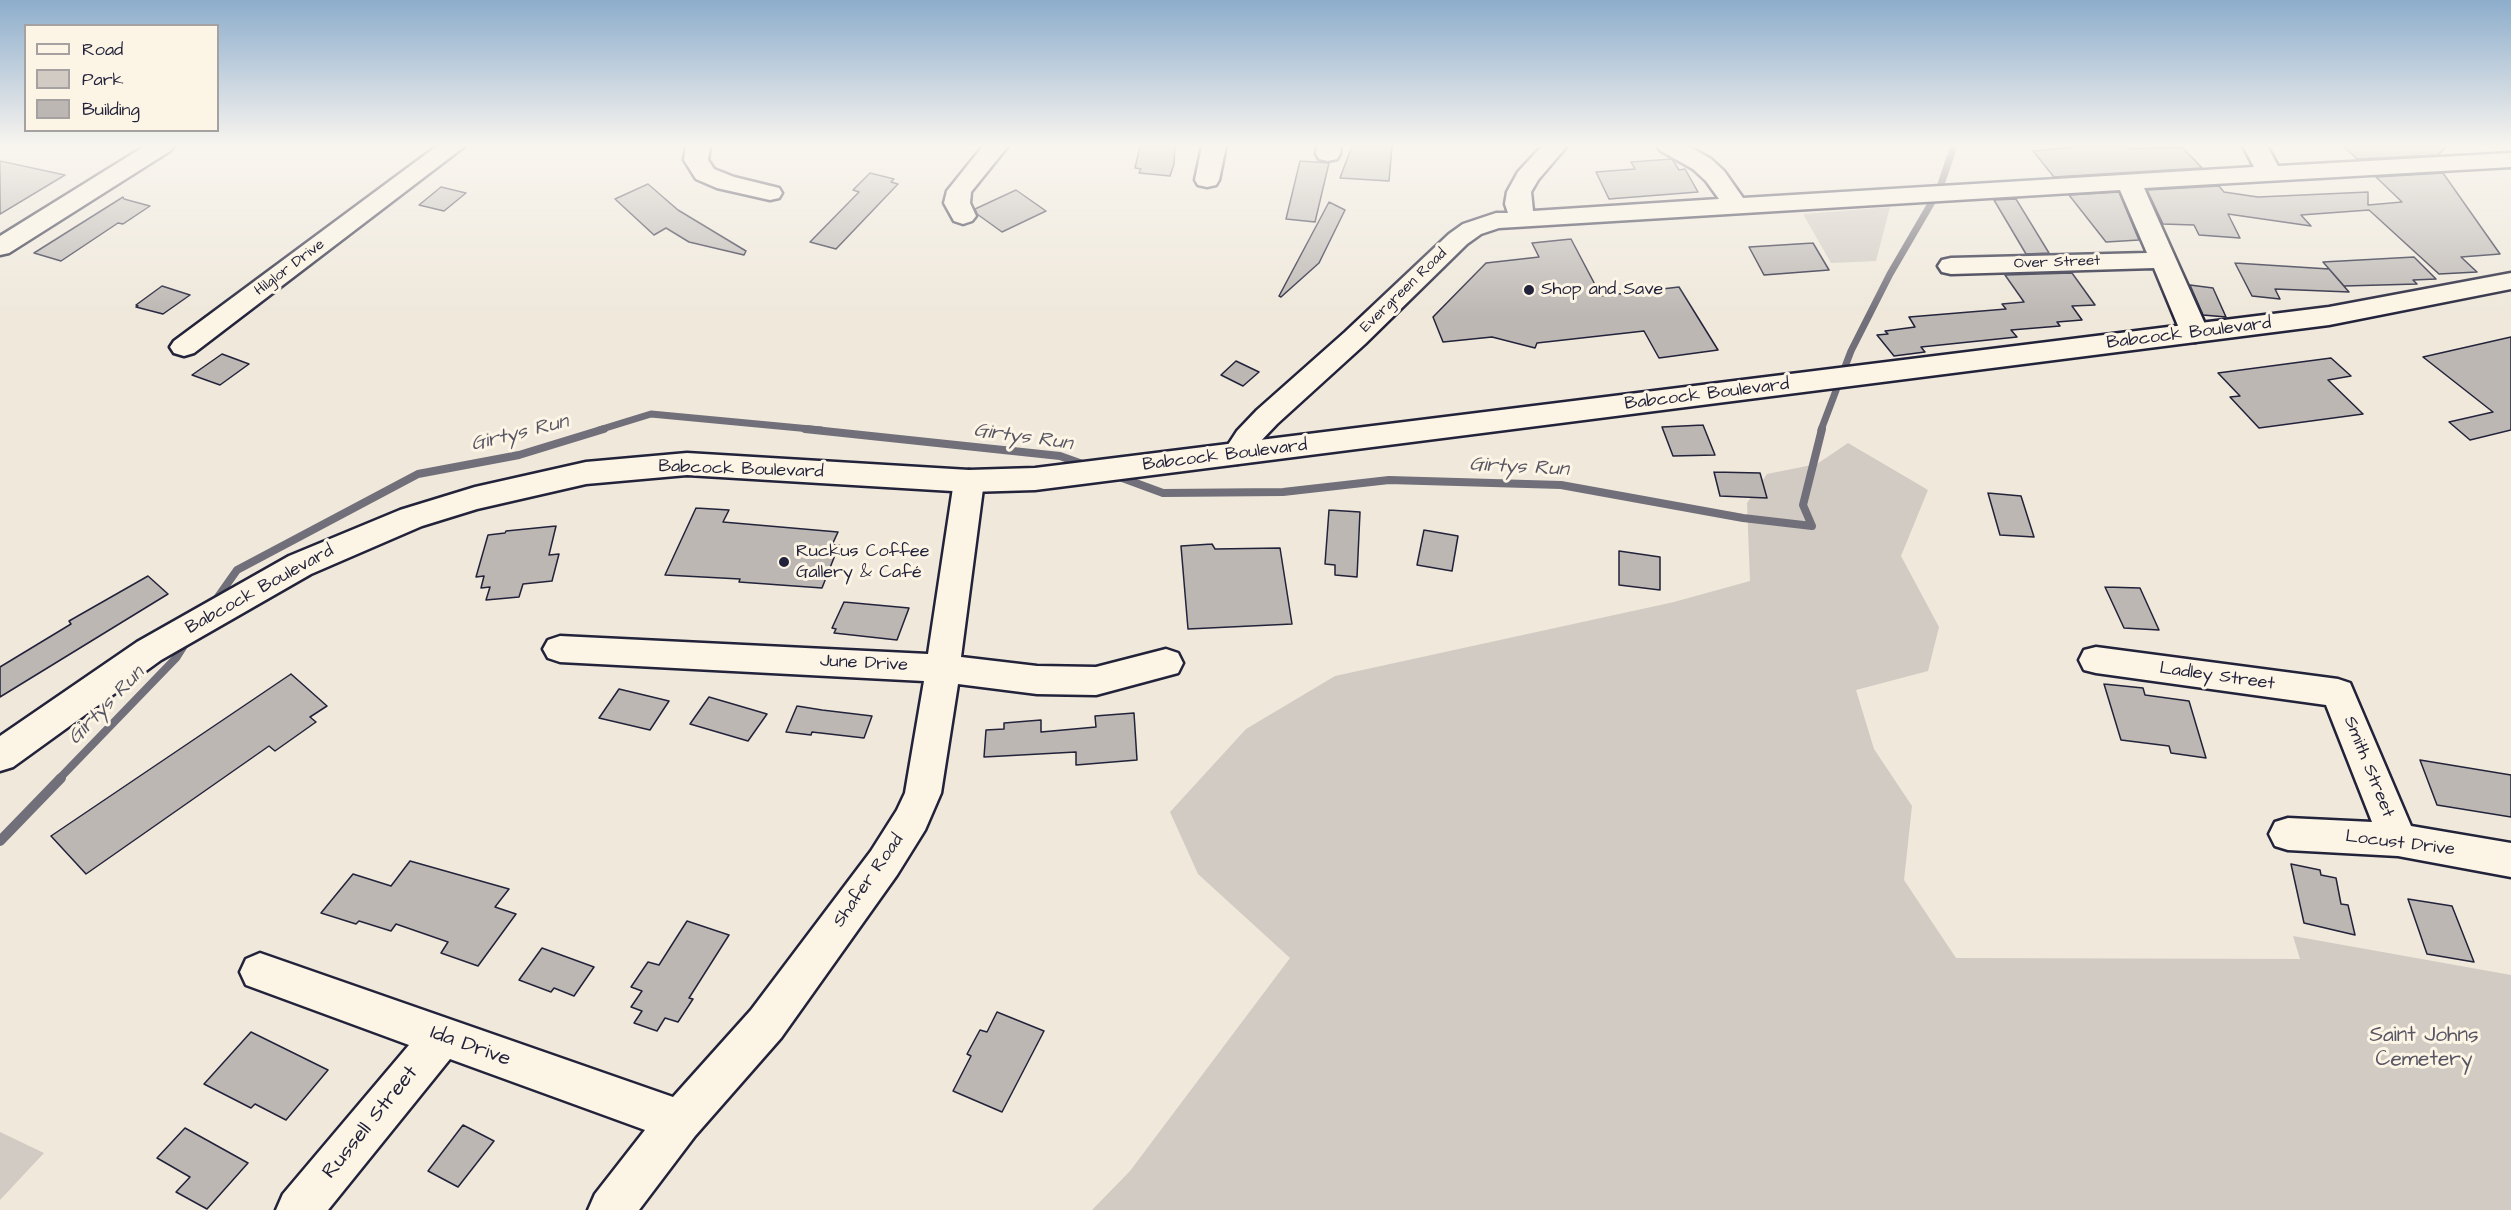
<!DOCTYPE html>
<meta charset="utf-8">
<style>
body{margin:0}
#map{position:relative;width:2511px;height:1210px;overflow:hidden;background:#efe8db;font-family:"Architects Daughter",sans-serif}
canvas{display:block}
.legend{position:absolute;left:24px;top:24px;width:195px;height:108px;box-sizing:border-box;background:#fcf5e5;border:2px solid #a5a1a1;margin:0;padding:8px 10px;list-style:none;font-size:18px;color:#22223b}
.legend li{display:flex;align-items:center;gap:12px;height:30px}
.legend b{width:30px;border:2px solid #a5a1a1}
</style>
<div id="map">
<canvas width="2511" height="1210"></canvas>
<ul class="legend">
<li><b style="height:8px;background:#fcf5e5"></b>Road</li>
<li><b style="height:16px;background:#d1cbc3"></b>Park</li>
<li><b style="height:16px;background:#bcb7b3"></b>Building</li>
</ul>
</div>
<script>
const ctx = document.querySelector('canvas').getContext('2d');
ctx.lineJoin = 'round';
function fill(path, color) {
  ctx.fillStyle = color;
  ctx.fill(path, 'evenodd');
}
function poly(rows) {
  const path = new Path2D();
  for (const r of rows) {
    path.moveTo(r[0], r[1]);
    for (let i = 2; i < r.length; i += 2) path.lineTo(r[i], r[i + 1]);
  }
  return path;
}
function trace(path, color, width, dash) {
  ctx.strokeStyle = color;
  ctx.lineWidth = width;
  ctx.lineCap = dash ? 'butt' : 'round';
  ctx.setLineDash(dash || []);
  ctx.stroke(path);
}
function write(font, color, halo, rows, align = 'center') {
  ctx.font = font + ' "Architects Daughter",sans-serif';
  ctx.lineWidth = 6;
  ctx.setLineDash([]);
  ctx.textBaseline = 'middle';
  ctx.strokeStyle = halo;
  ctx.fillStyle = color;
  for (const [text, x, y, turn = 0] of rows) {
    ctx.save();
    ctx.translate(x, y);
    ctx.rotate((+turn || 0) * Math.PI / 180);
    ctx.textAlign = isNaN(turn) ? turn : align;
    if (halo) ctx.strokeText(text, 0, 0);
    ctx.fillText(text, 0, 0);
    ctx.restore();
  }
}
const green = poly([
 [1890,207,1876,261,1831,263,1803,214],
 [1848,443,1928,490,1901,556,1939,627,1928,671,1856,690,1874,749,1912,806,1904,880,1956,958,2300,959,2293,936,2511,975,2511,1210,1092,1210,1130,1171,1290,958,1198,874,1170,812,1246,729,1335,676,1674,602,1750,581,1747,503,1767,474,1817,464],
 [0,1132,44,1153,0,1200]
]);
const streamFar2 = poly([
 [599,430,651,414,821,430],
 [1821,430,1851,351,1890,274,1939,190,1954,146]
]);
const streamFar1 = poly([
 [805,429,1060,456,1088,466],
 [1114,475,1163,493,1283,492,1389,480,1561,485,1743,518,1812,526,1803,505,1822,429],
 [213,604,237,570,418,474,519,455,604,429],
 [59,779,176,658,188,639]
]);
const stream = poly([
 [0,841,61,778]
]);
const building = poly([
 [1140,146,1175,146,1174,164,1170,176,1139,173,1141,169,1135,168,1140,146],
 [1352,146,1392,146,1389,181,1340,178,1352,146],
 [2087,146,2128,146,2130,149,2182,147,2202,168,2054,177,2033,151,2087,146],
 [2343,146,2447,146,2438,155,2357,159,2343,146],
 [1672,159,1679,170,1685,169,1698,192,1609,199,1596,172,1635,169,1631,162,1672,159],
 [0,161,65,175,0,214,0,161],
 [1300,161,1329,163,1315,222,1286,219,1300,161],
 [870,173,894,179,891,182,898,184,836,249,810,242,859,192,853,190,870,173],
 [2443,173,2500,254,2461,257,2477,272,2439,274,2369,210,2301,215,2311,226,2228,214,2240,238,2199,235,2194,225,2163,224,2147,190,2219,186,2224,192,2258,197,2368,192,2368,205,2402,202,2376,177,2443,173],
 [648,184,678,210,746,251,744,255,689,242,666,228,654,235,615,199,648,184],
 [441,187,466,193,444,211,419,205,441,187],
 [1016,190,1046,211,1002,232,977,214,975,209,1016,190],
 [2119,192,2139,240,2106,242,2069,195,2119,192],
 [123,197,124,199,150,206,123,224,118,223,61,261,34,253,123,197],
 [2016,199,2049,253,2026,254,1994,200,2016,199],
 [1329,202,1345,210,1319,263,1281,297,1279,296,1329,202],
 [1571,239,1601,296,1679,287,1718,350,1659,358,1644,331,1537,343,1535,348,1492,337,1443,342,1433,317,1486,263,1539,257,1532,243,1571,239],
 [1813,243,1829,270,1764,275,1749,247,1813,243],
 [2414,257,2436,279,2413,280,2417,284,2344,286,2323,262,2414,257],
 [2235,263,2329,269,2349,292,2275,289,2280,299,2252,296,2235,263],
 [2072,273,2095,305,2072,306,2082,320,2057,322,2060,326,2011,330,2017,337,1921,347,1925,352,1894,356,1877,335,1888,334,1885,331,1915,327,1909,317,2006,309,2002,304,2024,302,2005,275,2072,273],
 [2190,285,2213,288,2226,317,2203,315,2190,285],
 [162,286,190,295,163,314,136,307,138,306,136,305,162,286],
 [2511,337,2511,430,2470,440,2449,422,2493,412,2423,357,2511,337],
 [222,354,249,364,220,385,192,375,222,354],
 [2331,358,2351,376,2328,380,2363,414,2259,428,2230,397,2240,396,2218,373,2331,358],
 [1236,361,1259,372,1243,386,1221,375,1236,361],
 [1703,425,1715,455,1673,456,1662,427,1703,425],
 [1714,472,1760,473,1767,498,1720,496,1714,472],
 [1988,493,2021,496,2034,537,2000,535,1988,493],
 [696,508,729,510,723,522,838,532,832,545,839,545,822,588,739,582,740,579,665,575,696,508],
 [1329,510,1360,512,1357,577,1335,575,1335,565,1325,564,1329,510],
 [556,526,549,555,559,554,552,581,523,584,519,597,486,600,490,587,481,588,484,576,476,577,488,535,505,533,506,531,556,526],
 [1424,530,1458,536,1452,571,1417,565,1424,530],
 [1212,544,1215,549,1280,548,1292,624,1188,629,1181,546,1212,544],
 [1619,551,1660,557,1660,590,1619,585,1619,551],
 [148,576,168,594,0,697,0,667,71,624,69,621,148,576],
 [2105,587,2140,588,2159,630,2124,628,2105,587],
 [844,602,909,608,897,640,834,633,836,629,832,628,844,602],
 [291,674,327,706,310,717,316,722,275,751,269,746,86,874,51,836,291,674],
 [2104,684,2143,688,2145,695,2189,701,2206,758,2171,753,2169,746,2121,740,2104,684],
 [619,689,669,701,650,730,599,718,619,689],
 [709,697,767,714,748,741,690,724,709,697],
 [797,706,822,710,872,716,864,738,812,732,811,735,786,732,797,706],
 [1134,713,1137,760,1076,765,1076,752,984,757,986,730,1004,729,1004,723,1041,720,1041,732,1096,727,1095,716,1134,713],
 [2420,760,2511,775,2511,817,2437,805,2420,760],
 [410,861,509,889,495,907,516,914,478,966,441,953,448,942,396,924,391,931,359,921,356,924,321,913,353,874,391,886,410,861],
 [2291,864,2320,870,2321,875,2336,878,2341,904,2348,905,2355,935,2304,923,2291,864],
 [2408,899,2452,906,2474,962,2427,954,2408,899],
 [687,921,729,935,689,998,693,999,678,1022,665,1018,657,1031,634,1023,642,1011,631,1007,642,991,631,987,648,962,659,965,687,921],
 [542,948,594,967,574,996,554,988,551,992,519,980,542,948],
 [997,1012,1044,1031,1002,1112,953,1091,971,1056,967,1054,980,1030,987,1032,997,1012],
 [251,1032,328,1070,286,1120,255,1104,251,1108,204,1084,251,1032],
 [463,1125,494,1141,458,1187,428,1171,463,1125],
 [185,1128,248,1163,207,1209,176,1192,190,1177,157,1158,185,1128]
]);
const minor = poly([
 [145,146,174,146,170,151,9,253,0,255,0,236,145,146],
 [437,146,465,146,194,353,184,356,174,353,170,347,174,341,437,146],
 [686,146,710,146,708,160,714,169,734,177,779,188,782,193,779,198,770,200,717,188,696,179,684,160,686,146],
 [983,146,1008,146,971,192,970,203,976,216,972,221,963,224,954,221,944,203,947,191,983,146],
 [1202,146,1226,146,1219,180,1216,185,1207,187,1198,185,1195,180,1202,146],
 [1317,146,1341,146,1340,154,1337,159,1328,161,1319,159,1316,154,1317,146],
 [1542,146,1567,146,1538,180,1531,192,1533,211,1719,199,1706,181,1693,169,1661,151,1657,146,1688,146,1711,159,1724,171,1743,198,2254,167,2243,146,2267,146,2278,166,2511,153,2511,167,2144,188,2209,333,2205,339,2195,342,2185,339,2181,333,2154,268,1951,274,1942,272,1938,266,1942,260,1951,258,2147,253,2120,190,1499,228,1481,234,1467,244,1365,344,1277,424,1257,445,1248,461,1237,464,1226,461,1222,454,1237,431,1257,410,1345,332,1449,234,1463,224,1496,213,1508,213,1505,204,1507,192,1518,172,1542,146],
 [969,470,980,473,984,481,961,657,1037,666,1096,667,1166,649,1178,653,1183,663,1178,673,1096,695,1037,694,958,684,941,793,925,830,897,875,781,1038,695,1136,639,1210,588,1210,595,1194,645,1130,450,1059,328,1210,276,1210,283,1194,409,1045,246,985,240,972,246,959,260,953,673,1097,751,1010,871,851,897,810,905,793,924,681,560,662,548,658,543,649,548,640,560,636,928,654,954,481,958,473,969,470],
 [2096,647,2338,679,2350,683,2411,826,2511,843,2511,877,2398,856,2288,850,2275,846,2269,834,2275,822,2288,818,2372,822,2326,705,2096,673,2084,670,2079,660,2084,650,2096,647]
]);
const major = poly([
 [2511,273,2511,289,2329,325,1035,490,969,492,687,475,586,484,477,509,422,526,311,574,161,660,13,767,0,771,0,736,137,642,289,556,400,510,475,487,586,462,687,453,969,470,1035,468,2329,307,2511,273]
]);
const markers = [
 [1529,290,6,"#22223b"],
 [784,562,6,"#22223b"]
];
const farStreetnames = [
 ["Over Street",2057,263,-2],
 ["Hilglor Drive",290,268,-37],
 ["Evergreen Road",1404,291,-44]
];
const poiNames = [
 ["Shop and Save",1541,290],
 ["Ruckus Coffee",796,552],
 ["Gallery & Café",796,573]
];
const streetNames = [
 ["Babcock Boulevard",2189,334,-7],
 ["Babcock Boulevard",1707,395,-7],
 ["Babcock Boulevard",1225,456,-7],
 ["Babcock Boulevard",741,470,2],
 ["Babcock Boulevard",260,590,-29],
 ["June Drive",864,664,3],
 ["Ladley Street",2217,677,8],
 ["Smith Street",2368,767,68],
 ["Locust Drive",2400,844,7],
 ["Shafer Road",869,881,-55]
];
const waterNames = [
 ["Girtys Run",520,434,-14],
 ["Girtys Run",1023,438,8],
 ["Girtys Run",1519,468,3],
 ["Girtys Run",107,706,-46]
];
const nearParknames = [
 ["Saint Johns",2424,1037],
 ["Cemetery",2424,1061]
];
const nearStreetnames = [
 ["Ida Drive",470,1047,20],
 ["Russell Street",371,1123,-51]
];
fill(green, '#d1cbc3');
trace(streamFar2, '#716f79', 7);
trace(streamFar1, '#716f79', 8);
trace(stream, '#716f79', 10);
fill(building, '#bcb7b3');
trace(building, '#22223b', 1.5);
trace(minor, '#22223b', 5);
trace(major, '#22223b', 5);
fill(minor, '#fcf5e5');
fill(major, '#fcf5e5');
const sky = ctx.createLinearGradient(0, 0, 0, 316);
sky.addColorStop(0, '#8dadcc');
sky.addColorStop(0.46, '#f8f5ef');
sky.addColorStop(1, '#f8f5ef00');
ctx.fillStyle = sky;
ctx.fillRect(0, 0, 2511, 316);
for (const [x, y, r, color] of markers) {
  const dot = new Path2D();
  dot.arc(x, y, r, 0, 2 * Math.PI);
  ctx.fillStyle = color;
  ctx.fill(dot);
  trace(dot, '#fcf5e5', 2);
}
write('15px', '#22223b', '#fcf5e5', farStreetnames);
write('18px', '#22223b', '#fcf5e5', poiNames, 'left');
write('18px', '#22223b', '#fcf5e5', streetNames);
write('italic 20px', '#575564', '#fcf5e5', waterNames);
write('21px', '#575564', '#fcf5e5', nearParknames);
write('21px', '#22223b', '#fcf5e5', nearStreetnames);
</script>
